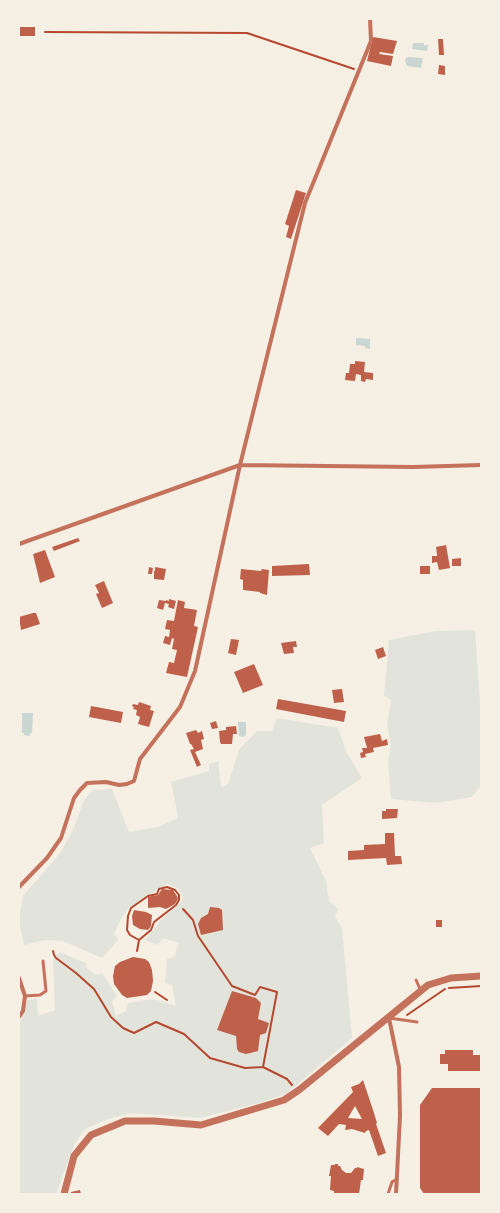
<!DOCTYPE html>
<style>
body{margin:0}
#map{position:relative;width:500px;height:1213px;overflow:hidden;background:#f6efe4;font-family:Cabin,sans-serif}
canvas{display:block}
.frame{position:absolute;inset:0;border:20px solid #f6efe4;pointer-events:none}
</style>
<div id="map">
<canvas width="500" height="1213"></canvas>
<div class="frame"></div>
</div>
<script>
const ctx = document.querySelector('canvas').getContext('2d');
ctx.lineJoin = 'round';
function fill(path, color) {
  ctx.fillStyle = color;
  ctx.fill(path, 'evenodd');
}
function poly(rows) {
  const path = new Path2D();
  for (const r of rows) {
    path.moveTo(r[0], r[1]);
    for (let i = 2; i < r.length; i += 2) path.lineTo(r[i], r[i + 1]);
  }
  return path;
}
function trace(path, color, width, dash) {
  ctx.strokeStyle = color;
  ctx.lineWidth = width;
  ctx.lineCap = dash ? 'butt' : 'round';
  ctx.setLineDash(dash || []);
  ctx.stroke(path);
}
const green = poly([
 [475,630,481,716,481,785,472,797,436,803,391,799,388,761,391,744,387,725,391,700,384,696,389,640,436,631],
 [277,718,338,728,347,753,362,778,322,805,324,843,310,848,326,881,329,901,338,909,335,917,342,928,352,1038,286,1094,259,1103,200,1118,131,1113,108,1119,85,1129,75,1143,56,1194,19,1194,19,1027,27,1000,37,999,38,1016,55,1010,53,959,60,952,87,964,85,967,96,975,102,973,117,996,112,1002,116,1016,126,1011,128,1003,154,999,176,1006,172,985,165,983,167,959,174,957,179,943,163,938,158,945,145,940,160,921,179,904,182,901,183,896,177,888,167,884,129,908,121,919,114,934,118,940,102,958,63,941,45,940,24,945,19,920,23,896,60,853,73,830,84,800,93,790,112,789,129,832,158,827,178,818,171,782,209,771,209,764,218,761,221,787,228,784,239,750,257,731,272,731]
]);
const water = poly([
 [413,43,424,43,424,46,425,45,428,45,427,51,412,49],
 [407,57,423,58,421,68,407,66,405,60],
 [356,338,370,339,370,349,365,348,365,346,356,345],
 [22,713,33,713,32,733,30,733,30,736,24,735,24,733,22,733],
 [238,722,246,722,246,735,243,737,239,736]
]);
const building = poly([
 [19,27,35,27,35,36,19,36],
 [373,37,397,41,393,54,380,52,379,54,393,56,391,66,367,61],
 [438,39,443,39,444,55,439,55],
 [439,65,445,66,445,75,438,74],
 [296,190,306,193,291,239,286,237,289,226,285,224],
 [355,361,365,362,364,372,373,373,373,380,366,379,365,382,361,381,361,375,356,374,355,381,345,380,346,373,349,373,350,364,355,364],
 [78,538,80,541,54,551,52,547],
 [446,545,450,568,439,570,437,562,432,563,432,556,437,556,437,554,436,547],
 [45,550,55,577,40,583,33,554],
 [461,558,461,566,452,566,452,559],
 [309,564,310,575,272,576,272,566],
 [420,566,430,566,430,574,420,574],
 [149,567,153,568,152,574,148,574],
 [155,567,166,569,164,580,154,579,154,571,155,571],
 [241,569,261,571,262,569,269,570,267,595,260,593,260,592,243,590,243,580,240,579],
 [104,581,113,603,102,608,96,594,99,593,95,585],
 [169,599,176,601,174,609,168,607,169,604,165,603,163,610,157,608,159,600,166,601,166,600,169,601],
 [178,600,185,602,184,608,197,610,194,626,198,627,187,677,166,673,169,662,174,663,177,650,172,649,174,639,172,638,170,645,163,643,165,636,169,637,170,630,165,629,167,620,174,621],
 [33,613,36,613,40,624,21,630,19,617],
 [231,639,239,640,236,655,228,653],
 [296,641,297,647,293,647,294,653,284,654,281,643],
 [383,647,386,656,378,659,375,650],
 [254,664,263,685,243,693,234,672],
 [342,689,344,702,334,703,332,690],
 [278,699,346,711,344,722,276,709],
 [139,702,151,706,150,710,154,711,149,727,138,724,140,717,136,715,137,710,133,709,134,707,132,706,133,704,138,705],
 [91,706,123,712,121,723,89,717],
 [216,721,218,728,212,729,210,723],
 [236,726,237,734,233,734,232,744,221,744,220,742,219,731,226,730,226,727],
 [196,730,198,733,202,731,204,739,201,740,203,749,195,752,201,765,197,767,190,750,194,749,191,744,190,744,186,733],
 [380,734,382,741,387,739,388,745,373,748,374,752,365,754,366,757,361,758,360,753,363,752,362,748,367,748,364,737],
 [386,809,398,809,397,818,382,819,382,811,386,811],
 [385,833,394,833,395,856,401,856,402,864,387,865,386,858,348,860,348,851,364,850,364,845,385,844],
 [162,889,173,890,177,896,178,899,175,904,166,909,160,907,148,908,148,897,158,895],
 [210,907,219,908,222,910,223,930,201,935,198,924,201,918,208,914],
 [134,910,146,912,152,915,151,926,148,930,140,929,133,925,132,916],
 [436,920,442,920,442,927,436,927],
 [133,957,145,959,149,962,152,970,153,981,151,991,147,995,127,998,122,995,114,984,113,976,115,966,120,962],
 [232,991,256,998,261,1003,258,1019,269,1023,266,1033,260,1035,258,1051,246,1054,239,1052,237,1049,236,1036,217,1030],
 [445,1050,473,1050,473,1055,481,1055,481,1071,448,1071,448,1064,440,1064,440,1054,445,1054],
 [363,1080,374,1113,377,1123,376,1124,386,1153,378,1156,369,1130,366,1131,365,1133,352,1129,345,1130,346,1125,339,1124,328,1136,318,1128,353,1092,351,1087,359,1084],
 [355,1106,362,1119,348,1118],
 [432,1088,481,1088,481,1194,424,1194,420,1188,420,1105],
 [335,1164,338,1164,338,1166,340,1166,342,1170,346,1173,351,1173,355,1168,357,1168,357,1167,364,1169,363,1180,361,1180,359,1194,334,1193,334,1191,330,1190,331,1176,329,1176,331,1165,335,1165],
 [80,1190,81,1194,71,1194,71,1192]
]);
const path = poly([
 [45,32,247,33,354,69],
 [183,909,193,920,198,936,232,986,255,995,260,987,277,992,263,1067,287,1079,292,1085],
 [53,951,54,955,56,958,76,973,94,989,111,1017,123,1028,134,1033,156,1022,184,1034,210,1058,245,1068,263,1067],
 [137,951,139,940,130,935,127,930,128,916,131,908,148,896,157,894,159,889,167,887,175,890,179,895,179,900,176,905,154,922,151,930,139,940],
 [449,988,481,986],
 [155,992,167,1000],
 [407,1015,445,989]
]);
const service = poly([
 [416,980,421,991],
 [25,996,40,995,46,991,43,961],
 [389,1018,417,1022],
 [388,1194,392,1182,397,1179]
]);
const minor = poly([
 [19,544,240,465,413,467,481,465],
 [19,887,47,858,61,838,74,798,80,790,87,783,106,782,119,785,127,784,134,781,140,759,180,707,195,671,240,465,305,203,371,41,370,19],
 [19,978,25,996,23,1011,19,1017],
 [389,1018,399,1067,400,1116,396,1194]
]);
const tertiary = poly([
 [64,1194,74,1156,91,1135,125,1121,154,1121,201,1125,284,1100,299,1090,428,985,451,978,481,976]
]);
fill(green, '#e2e4dc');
fill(water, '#c9d6d2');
fill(building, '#bf614a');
trace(path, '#b5482f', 2);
trace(service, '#c5725c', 3);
trace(minor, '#c5725c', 4);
trace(tertiary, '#c5725c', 7);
</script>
